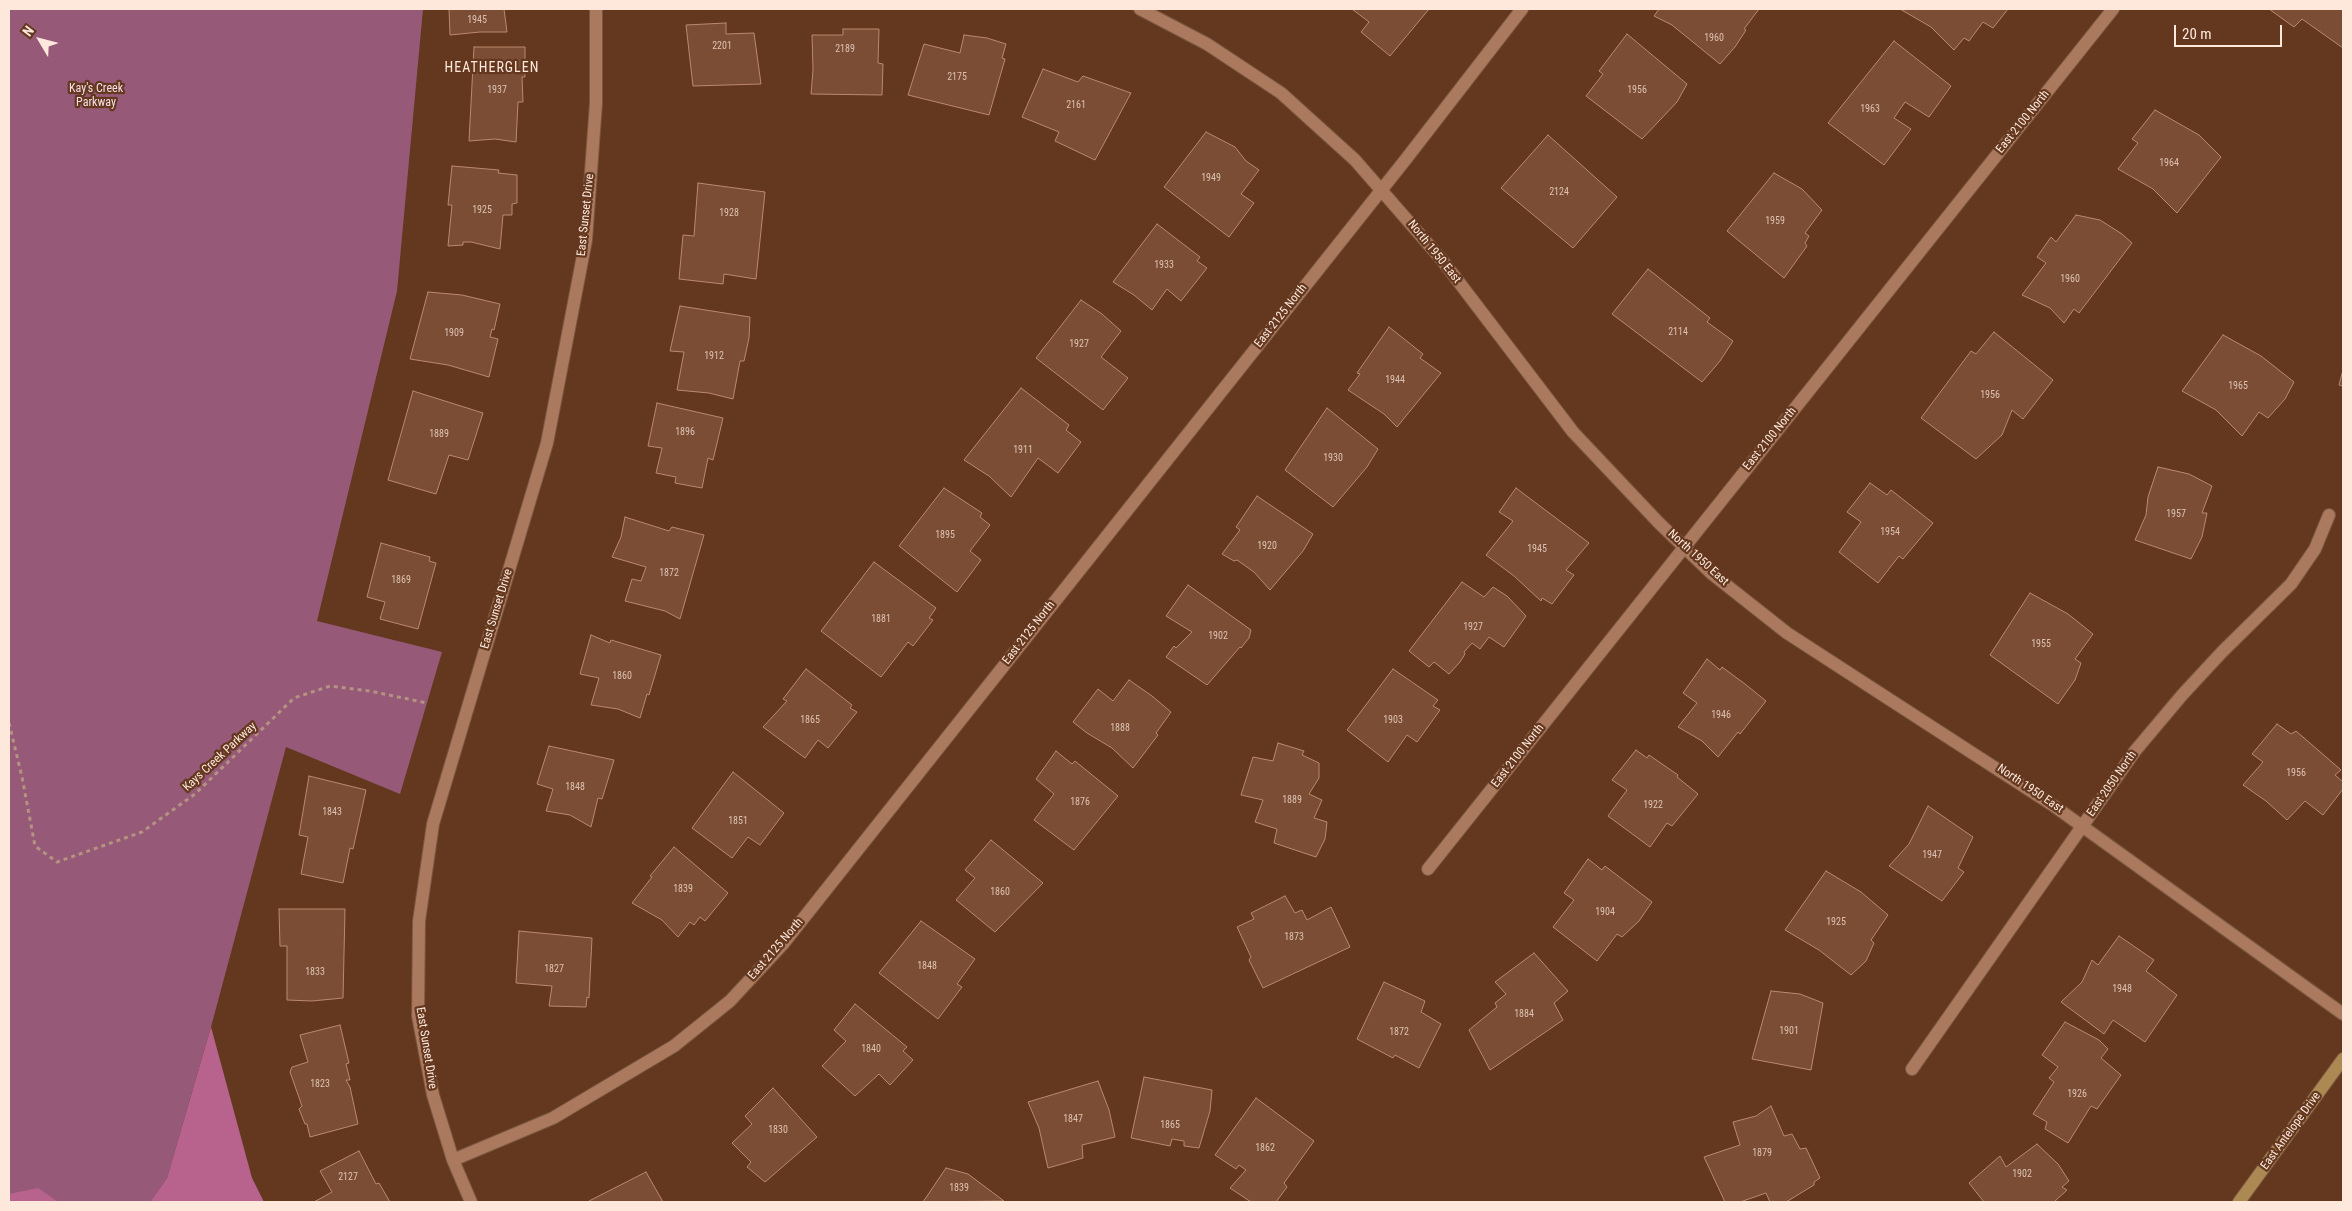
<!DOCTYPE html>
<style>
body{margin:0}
#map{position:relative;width:2352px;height:1211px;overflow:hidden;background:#64381f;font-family:"Roboto Condensed",sans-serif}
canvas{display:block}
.frame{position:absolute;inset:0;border:10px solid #fee8dc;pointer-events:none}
.north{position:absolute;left:15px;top:15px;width:50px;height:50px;-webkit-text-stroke:4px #64381f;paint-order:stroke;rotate:307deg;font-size:14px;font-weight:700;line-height:20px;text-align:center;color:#fee8dc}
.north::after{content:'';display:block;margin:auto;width:18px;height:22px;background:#fee8dc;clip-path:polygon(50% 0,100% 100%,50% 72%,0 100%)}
.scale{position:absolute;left:2174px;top:25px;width:108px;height:22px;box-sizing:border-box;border:2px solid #fee8dc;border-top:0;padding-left:6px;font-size:15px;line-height:18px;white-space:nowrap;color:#fee8dc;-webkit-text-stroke:4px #64381f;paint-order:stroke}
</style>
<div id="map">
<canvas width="2352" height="1211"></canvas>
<div class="frame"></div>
<div class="north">N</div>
<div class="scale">20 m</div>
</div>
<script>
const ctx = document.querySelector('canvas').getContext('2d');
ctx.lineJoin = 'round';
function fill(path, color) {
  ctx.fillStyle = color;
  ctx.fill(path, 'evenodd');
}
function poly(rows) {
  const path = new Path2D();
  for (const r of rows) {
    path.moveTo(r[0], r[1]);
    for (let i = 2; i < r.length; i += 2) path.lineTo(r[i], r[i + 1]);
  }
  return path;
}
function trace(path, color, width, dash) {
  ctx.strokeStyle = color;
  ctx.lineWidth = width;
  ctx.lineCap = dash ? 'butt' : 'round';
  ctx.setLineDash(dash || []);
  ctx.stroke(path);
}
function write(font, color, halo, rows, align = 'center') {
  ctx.font = font + ' "Roboto Condensed",sans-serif';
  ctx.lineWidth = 4.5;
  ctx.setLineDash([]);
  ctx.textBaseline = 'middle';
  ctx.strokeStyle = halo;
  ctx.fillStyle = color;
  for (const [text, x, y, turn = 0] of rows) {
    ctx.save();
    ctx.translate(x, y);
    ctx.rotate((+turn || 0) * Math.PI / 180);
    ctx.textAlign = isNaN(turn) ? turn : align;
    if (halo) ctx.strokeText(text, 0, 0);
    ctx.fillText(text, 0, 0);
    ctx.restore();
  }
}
const green = poly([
 [9,9,423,9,397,291,317,621,442,652,400,794,286,747,211,1027,167,1178,150,1202,9,1202]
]);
const forest = poly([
 [211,1027,252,1178,264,1202,150,1202,167,1178],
 [38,1188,58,1202,9,1202,9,1194]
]);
const building = poly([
 [449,9,504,9,507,32,480,32,450,35,449,9],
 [1352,9,1429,9,1390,56,1361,32,1369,22,1352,9],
 [1659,9,1759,9,1744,29,1746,30,1735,47,1720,64,1672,25,1654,16,1659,9],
 [1900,9,2008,9,1993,28,1983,22,1969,41,1964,38,1954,50,1931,27,1900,9],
 [2269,9,2343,9,2343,48,2302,19,2294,27,2269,9],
 [726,23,726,34,754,33,761,84,693,86,686,25,726,23],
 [843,29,879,29,878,63,883,64,882,95,811,94,813,70,812,35,843,35,843,29],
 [1627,34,1687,84,1677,102,1642,139,1586,96,1603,74,1599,71,1627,34],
 [964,35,987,38,1006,44,1002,58,1005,59,989,115,908,95,924,44,960,53,964,35],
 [1894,41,1951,86,1929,117,1905,102,1894,118,1911,129,1884,165,1828,123,1894,41],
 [474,47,525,47,525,77,522,77,523,102,518,102,516,142,495,139,469,141,474,47],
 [1043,69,1078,82,1083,76,1131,93,1095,160,1055,141,1059,132,1022,117,1043,69],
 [2155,110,2199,135,2221,157,2177,213,2153,189,2118,169,2138,143,2132,139,2155,110],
 [1206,132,1235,147,1246,161,1259,170,1241,194,1254,203,1229,237,1164,187,1206,132],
 [1548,135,1617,197,1573,248,1501,188,1548,135],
 [452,166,499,170,498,173,517,175,517,203,512,204,512,215,503,215,500,249,471,242,463,242,463,245,448,246,452,205,448,205,452,166],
 [1774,173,1802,189,1822,210,1805,233,1809,236,1805,243,1807,246,1784,278,1727,231,1774,173],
 [698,183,765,192,756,279,724,274,723,284,679,279,683,235,694,236,698,183],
 [2076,215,2100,220,2122,234,2132,243,2079,313,2074,309,2064,323,2050,308,2022,295,2046,263,2037,257,2051,237,2056,242,2076,215],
 [1157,224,1200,257,1197,261,1207,268,1181,301,1167,289,1152,310,1134,295,1113,282,1157,224],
 [1648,269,1710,318,1707,322,1733,341,1720,361,1702,382,1612,314,1648,269],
 [428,292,462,295,500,304,494,330,492,329,490,337,498,339,489,377,448,365,410,359,428,292],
 [1081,300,1102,314,1121,331,1101,357,1128,378,1103,410,1036,358,1081,300],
 [680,306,750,317,749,338,744,361,740,361,733,399,709,393,677,390,684,352,670,351,680,306],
 [1389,327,1423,354,1420,358,1441,373,1397,427,1384,414,1348,390,1360,374,1357,373,1389,327],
 [1994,332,2053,380,2023,419,2012,410,2002,435,1976,459,1921,418,1971,351,1976,354,1994,332],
 [2223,335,2261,356,2294,382,2285,399,2268,418,2259,412,2242,436,2216,410,2182,391,2223,335],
 [2343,370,2343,386,2339,385,2343,370],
 [1021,388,1069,425,1066,430,1081,442,1058,473,1038,458,1011,497,989,476,964,460,1021,388],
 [413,391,483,413,468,460,449,455,436,494,388,480,413,391],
 [657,403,723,418,713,460,708,458,702,488,675,483,676,477,656,473,662,448,648,446,657,403],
 [1327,408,1378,449,1367,467,1333,507,1285,470,1327,408],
 [2158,467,2189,474,2212,486,2202,513,2207,513,2202,537,2191,559,2135,540,2146,515,2148,497,2158,467],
 [1870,483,1887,495,1891,490,1933,523,1903,559,1899,556,1878,583,1839,552,1861,522,1847,512,1870,483],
 [944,488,982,513,980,517,990,525,970,551,981,560,957,592,899,546,944,488],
 [1516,488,1589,543,1566,570,1574,575,1552,604,1542,598,1541,601,1514,576,1486,555,1513,521,1499,512,1516,488],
 [1257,496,1313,534,1303,551,1270,590,1254,572,1237,560,1234,561,1222,554,1240,530,1236,527,1257,496],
 [625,517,669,531,672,527,704,535,680,619,665,611,625,601,632,579,641,581,646,567,612,557,621,537,625,517],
 [381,543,430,557,429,561,436,563,418,629,380,619,385,602,367,597,381,543],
 [874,562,936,608,929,618,933,620,913,646,908,642,881,677,821,631,874,562],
 [1462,582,1484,597,1493,587,1507,596,1526,616,1504,647,1489,637,1480,649,1472,643,1464,652,1465,654,1460,662,1449,674,1434,662,1429,667,1409,651,1462,582],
 [1188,585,1251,630,1249,638,1241,648,1240,647,1207,685,1166,657,1174,646,1176,648,1192,632,1166,616,1188,585],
 [2030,593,2068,614,2093,634,2075,659,2081,663,2075,680,2058,704,1990,655,2030,593],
 [591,635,610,643,611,640,661,655,649,695,647,694,640,718,618,709,591,705,599,678,580,674,591,635],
 [1707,659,1720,670,1722,667,1745,684,1766,701,1740,734,1738,732,1718,757,1702,741,1678,727,1697,703,1683,693,1707,659],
 [806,669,852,705,850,708,857,712,828,748,818,740,805,758,763,727,787,701,783,699,806,669],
 [1393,669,1438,700,1433,706,1440,710,1417,742,1407,735,1388,762,1347,730,1393,669],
 [1129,680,1152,696,1171,712,1156,733,1158,735,1133,768,1112,748,1087,733,1073,722,1098,689,1113,701,1129,680],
 [2277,724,2291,734,2296,731,2341,770,2335,775,2343,782,2343,789,2323,815,2305,801,2287,820,2266,801,2243,785,2263,762,2252,754,2277,724],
 [1278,743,1304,751,1302,755,1319,763,1319,778,1309,794,1322,800,1314,818,1327,822,1325,839,1316,857,1274,843,1277,829,1255,822,1263,800,1241,795,1253,757,1273,761,1278,743],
 [549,746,614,760,602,799,598,798,591,827,570,815,546,811,553,789,537,784,549,746],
 [1636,750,1647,758,1649,755,1678,775,1677,777,1698,794,1672,826,1667,823,1650,847,1608,816,1627,790,1612,780,1636,750],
 [1056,751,1072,764,1075,761,1118,796,1074,850,1034,820,1054,794,1036,779,1056,751],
 [733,772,784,813,760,845,748,837,732,858,692,828,733,772],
 [309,776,366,790,353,849,350,848,343,883,301,874,308,837,299,835,309,776],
 [1928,806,1973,837,1958,868,1964,872,1942,901,1889,866,1909,844,1928,806],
 [991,840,1043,883,995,932,956,900,975,878,965,870,991,840],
 [674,847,728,893,705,921,700,917,694,925,690,922,678,937,662,920,632,903,652,877,650,876,674,847],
 [1588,859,1602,870,1605,866,1652,902,1639,921,1622,937,1617,934,1597,961,1553,927,1574,900,1564,893,1588,859],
 [1826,871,1861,892,1888,915,1871,940,1874,943,1866,961,1851,975,1819,950,1785,930,1826,871],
 [1285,896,1295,913,1302,910,1307,920,1331,907,1350,947,1263,988,1249,960,1251,957,1237,927,1254,919,1251,913,1285,896],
 [279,909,345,909,343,998,312,1001,287,1000,287,946,280,946,279,909],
 [921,921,975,959,957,984,962,987,938,1019,879,973,921,921],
 [519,931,592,938,589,998,587,997,586,1007,549,1006,552,986,516,983,519,931],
 [2119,936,2154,960,2146,971,2177,995,2145,1042,2113,1020,2104,1034,2061,1002,2082,982,2092,960,2098,965,2119,936],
 [1534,953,1568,991,1554,1003,1563,1020,1490,1070,1469,1030,1497,1007,1495,1003,1506,994,1495,982,1534,953],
 [1384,982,1425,1001,1421,1012,1441,1024,1419,1068,1395,1055,1393,1058,1357,1039,1384,982],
 [1771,991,1800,994,1823,1003,1811,1070,1752,1059,1771,991],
 [855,1004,907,1047,903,1051,913,1060,890,1085,879,1074,855,1096,822,1066,846,1041,834,1030,855,1004],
 [2065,1022,2099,1040,2108,1049,2101,1058,2121,1075,2097,1109,2091,1106,2068,1143,2045,1129,2047,1122,2033,1114,2054,1082,2049,1078,2058,1067,2042,1055,2065,1022],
 [340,1025,349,1063,346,1064,350,1080,346,1080,350,1087,358,1124,310,1137,307,1124,305,1124,299,1109,302,1106,290,1072,292,1067,308,1062,300,1035,340,1025],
 [1144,1077,1212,1090,1210,1111,1199,1148,1184,1146,1184,1141,1172,1139,1170,1146,1131,1138,1144,1077],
 [1098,1081,1109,1110,1115,1137,1082,1145,1083,1158,1048,1168,1039,1128,1028,1102,1098,1081],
 [773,1088,817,1137,765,1182,747,1167,751,1162,732,1143,752,1124,745,1116,773,1088],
 [1256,1098,1314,1141,1284,1183,1287,1187,1276,1202,1251,1202,1230,1188,1246,1170,1239,1165,1236,1169,1215,1155,1256,1098],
 [1771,1106,1784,1136,1792,1134,1800,1149,1806,1148,1820,1178,1814,1182,1814,1185,1786,1202,1770,1202,1766,1193,1740,1202,1725,1202,1704,1157,1740,1145,1733,1122,1756,1116,1771,1106],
 [2037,1144,2058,1164,2069,1181,2062,1187,2067,1190,2054,1202,1984,1202,1969,1183,2000,1156,2006,1167,2037,1144],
 [359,1151,376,1184,379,1183,390,1202,314,1202,332,1192,320,1171,359,1151],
 [946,1168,968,1174,1004,1201,923,1202,946,1168],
 [646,1172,663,1202,590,1202,589,1201,646,1172]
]);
const path = poly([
 [9,723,22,777,35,846,57,862,142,832,195,794,294,698,330,686,370,691,427,703]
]);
const street = poly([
 [1140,9,1207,44,1281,93,1355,160,1442,260,1573,432,1659,523,1711,573,1787,633,2054,806,2343,1014],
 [1428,869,2113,9],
 [1912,1069,2135,751,2183,694,2222,652,2291,584,2315,549,2329,515],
 [453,1160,553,1118,674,1046,730,1001,783,944,1406,159,1522,9],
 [471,1202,453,1160,433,1095,418,1016,419,921,433,824,547,443,586,240,596,103,596,9]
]);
const secondary = poly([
 [2239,1202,2343,1059]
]);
const numberNames = [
 ["1945",477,20],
 ["1960",1714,38],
 ["2201",722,46],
 ["2189",845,49],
 ["2175",957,77],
 ["1937",497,90],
 ["1956",1637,90],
 ["2161",1076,105],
 ["1963",1870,109],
 ["1964",2169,163],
 ["1949",1211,178],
 ["2124",1559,192],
 ["1925",482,210],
 ["1928",729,213],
 ["1959",1775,221],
 ["1933",1164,265],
 ["1960",2070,279],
 ["2114",1678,332],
 ["1909",454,333],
 ["1927",1079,344],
 ["1912",714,356],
 ["1944",1395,380],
 ["1965",2238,386],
 ["1956",1990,395],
 ["1896",685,432],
 ["1889",439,434],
 ["1911",1023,450],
 ["1930",1333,458],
 ["1957",2176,514],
 ["1954",1890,532],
 ["1895",945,535],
 ["1920",1267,546],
 ["1945",1537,549],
 ["1872",669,573],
 ["1869",401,580],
 ["1881",881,619],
 ["1927",1473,627],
 ["1902",1218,636],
 ["1955",2041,644],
 ["1860",622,676],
 ["1946",1721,715],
 ["1865",810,720],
 ["1903",1393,720],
 ["1888",1120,728],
 ["1956",2296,773],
 ["1848",575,787],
 ["1889",1292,800],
 ["1876",1080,802],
 ["1922",1653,805],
 ["1843",332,812],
 ["1851",738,821],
 ["1947",1932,855],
 ["1839",683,889],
 ["1860",1000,892],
 ["1904",1605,912],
 ["1925",1836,922],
 ["1873",1294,937],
 ["1848",927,966],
 ["1827",554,969],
 ["1833",315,972],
 ["1948",2122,989],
 ["1884",1524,1014],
 ["1901",1789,1031],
 ["1872",1399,1032],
 ["1840",871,1049],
 ["1823",320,1084],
 ["1926",2077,1094],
 ["1847",1073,1119],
 ["1865",1170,1125],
 ["1830",778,1130],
 ["1862",1265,1148],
 ["1879",1762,1153],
 ["1902",2022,1174],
 ["2127",348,1177],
 ["1839",959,1188]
];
const parkNames = [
 ["Kay's Creek",96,89],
 ["Parkway",96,103]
];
const streetNames = [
 ["East 2100 North",2023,122,-51],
 ["East Sunset Drive",586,215,-84],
 ["North 1950 East",1434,252,51],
 ["East 2125 North",1281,316,-52],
 ["East 2100 North",1770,439,-51],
 ["North 1950 East",1698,558,42],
 ["East Sunset Drive",497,609,-73],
 ["East 2125 North",1029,633,-52],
 ["East 2100 North",1518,756,-52],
 ["Kays Creek Parkway",220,757,-43],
 ["East 2050 North",2112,784,-55],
 ["North 1950 East",2030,789,34],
 ["East 2125 North",776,949,-49],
 ["East Sunset Drive",426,1048,81],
 ["East Antelope Drive",2291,1131,-54]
];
const neighbourhoodNames = [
 ["HEATHERGLEN",492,68]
];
fill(green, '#975978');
fill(forest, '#b8638e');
fill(building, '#7b4d34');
trace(building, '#bb896d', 1);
trace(street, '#7a5740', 14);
trace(secondary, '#7a5740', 14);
trace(path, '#b49381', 3, [4, 4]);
trace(street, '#ab795e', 12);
trace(secondary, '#ac8952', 12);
write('10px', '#ddc1b2', null, numberNames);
write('12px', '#f5dde7', '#64381f', parkNames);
write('12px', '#fee8dc', '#64381f', streetNames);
ctx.letterSpacing = '1px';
write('14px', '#fee8dc', '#64381f', neighbourhoodNames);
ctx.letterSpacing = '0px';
</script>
